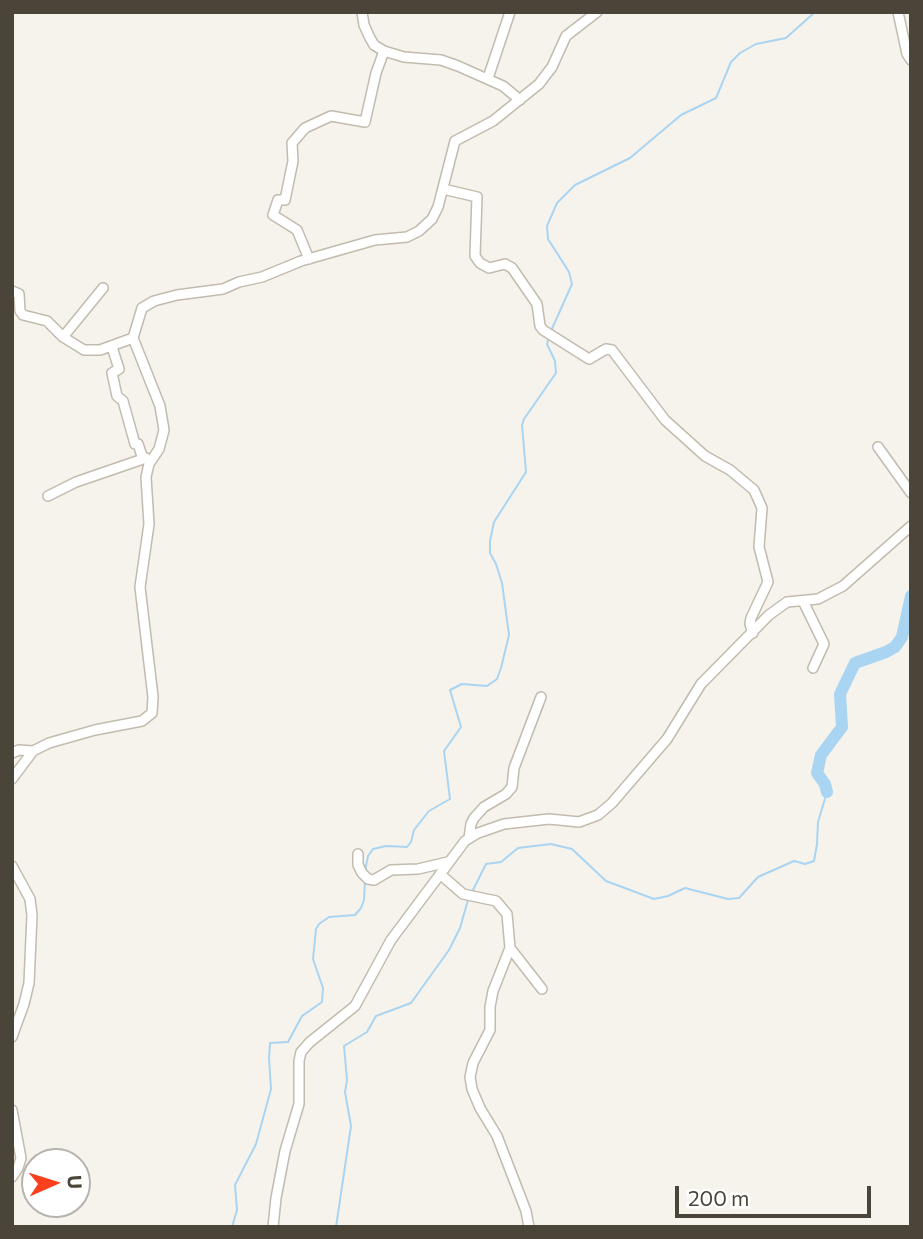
<!DOCTYPE html>
<style>
body{margin:0}
#map{position:relative;width:923px;height:1239px;overflow:hidden;background:#f6f3ec;font-family:Commissioner,sans-serif}
canvas{display:block}
.frame{position:absolute;inset:0;border:14px solid #4b4439;pointer-events:none}
.north{position:absolute;left:21px;top:1148px;width:70px;height:70px;box-sizing:border-box;background:#fff;border:2px solid #b7b4b0;border-radius:50%;rotate:87deg;font-size:19px;font-weight:700;line-height:28px;text-align:center;color:#4b4439}
.north::after{content:'';display:block;margin:auto;width:24px;height:32px;background:#fc3f1d;clip-path:polygon(50% 0,100% 100%,50% 72%,0 100%)}
.scale{position:absolute;left:675px;top:1186px;width:196px;height:32px;box-sizing:border-box;border:4px solid #4b4439;border-top:0;padding-left:9px;font-size:21px;line-height:24px;white-space:nowrap;color:#4b4439;-webkit-text-stroke:5px #fff;paint-order:stroke}
</style>
<div id="map">
<canvas width="923" height="1239"></canvas>
<div class="frame"></div>
<div class="north">U</div>
<div class="scale">200 m</div>
</div>
<script>
const ctx = document.querySelector('canvas').getContext('2d');
ctx.lineJoin = 'round';
function poly(rows) {
  const path = new Path2D();
  for (const r of rows) {
    path.moveTo(r[0], r[1]);
    for (let i = 2; i < r.length; i += 2) path.lineTo(r[i], r[i + 1]);
  }
  return path;
}
function trace(path, color, width, dash) {
  ctx.strokeStyle = color;
  ctx.lineWidth = width;
  ctx.lineCap = dash ? 'butt' : 'round';
  ctx.setLineDash(dash || []);
  ctx.stroke(path);
}
const stream = poly([
 [551,331,572,284,569,272,548,239,547,226,557,203,575,185,630,158,681,115,716,98,731,62,740,53,756,44,786,38,815,12],
 [365,871,368,856,373,849,386,846,407,847,411,842,414,830,429,811,450,799,444,751,461,727,450,690,462,684,487,686,497,679,501,668,509,635,502,583,496,564,490,553,490,541,494,522,526,472,522,425,524,419,556,373,555,361,547,344,549,337],
 [472,892,486,864,501,862,518,848,551,844,572,849,606,881,654,899,668,896,685,888,728,899,739,898,758,877,794,861,805,864,814,861,817,844,818,822,827,792],
 [232,1227,237,1210,235,1185,256,1144,271,1089,269,1058,270,1043,288,1042,302,1016,322,1002,323,988,313,959,316,929,319,924,329,917,355,915,361,908,364,900,365,880],
 [336,1227,351,1126,345,1092,347,1080,344,1046,367,1032,376,1016,411,1003,449,950,460,928,468,900]
]);
const river = poly([
 [827,792,825,784,817,773,821,755,842,727,840,694,855,663,886,652,895,647,902,637,911,596]
]);
const minor = poly([
 [362,12,364,25,370,38,374,45,384,51,404,57,441,60,458,66,503,86,520,100],
 [898,12,907,54,911,60],
 [488,78,510,12],
 [443,189,477,197,475,256,480,263,489,268,505,264,512,268,537,304,540,326,543,330,589,359,606,349,612,350,665,420,705,456,730,470,754,490,762,508,759,547,768,582,751,618,750,624,753,633],
 [309,259,297,230,273,215,278,200,285,200,293,161,292,143,305,128,331,116,365,122,376,73,384,51],
 [12,291,19,294,20,311,23,315,47,321,63,337,84,350,100,350,133,338],
 [63,337,103,288],
 [112,347,119,369,112,373,117,396,123,401,135,444,138,444,143,459],
 [878,447,911,493],
 [48,496,76,482,146,458],
 [803,601,824,644,813,668],
 [12,753,19,750,33,751],
 [12,779,33,751,49,743,95,730,142,721,152,713,153,697,140,587,149,524,146,477,149,464,159,449,164,430,160,406,133,338,142,308,154,301,177,295,223,289,239,282,262,277,301,261,375,240,407,237,419,231,432,219,438,207,455,141,493,121,539,84,552,67,566,36,597,12],
 [469,838,471,824,474,818,484,807,506,794,512,787,514,768,541,697],
 [358,854,358,865,362,873,368,879,374,880,391,870,418,869,448,862],
 [12,866,30,899,32,915,29,983,24,1004,12,1037],
 [440,874,463,894,496,901,507,914,510,948,493,991,490,1007,490,1030,473,1063,470,1077,472,1089,480,1108,497,1136,526,1211,529,1227],
 [510,948,542,989],
 [12,1110,21,1158,18,1168,12,1177],
 [273,1227,276,1198,285,1151,299,1104,299,1061,301,1052,310,1042,355,1006,391,940,465,841,478,833,504,824,549,819,579,822,598,815,612,803,667,739,701,684,769,615,787,602,818,599,843,586,911,526]
]);
trace(stream, '#a9d4f2', 2);
trace(river, '#a9d4f2', 12);
trace(minor, '#c2bbae', 12);
trace(minor, '#fff', 9);
</script>
